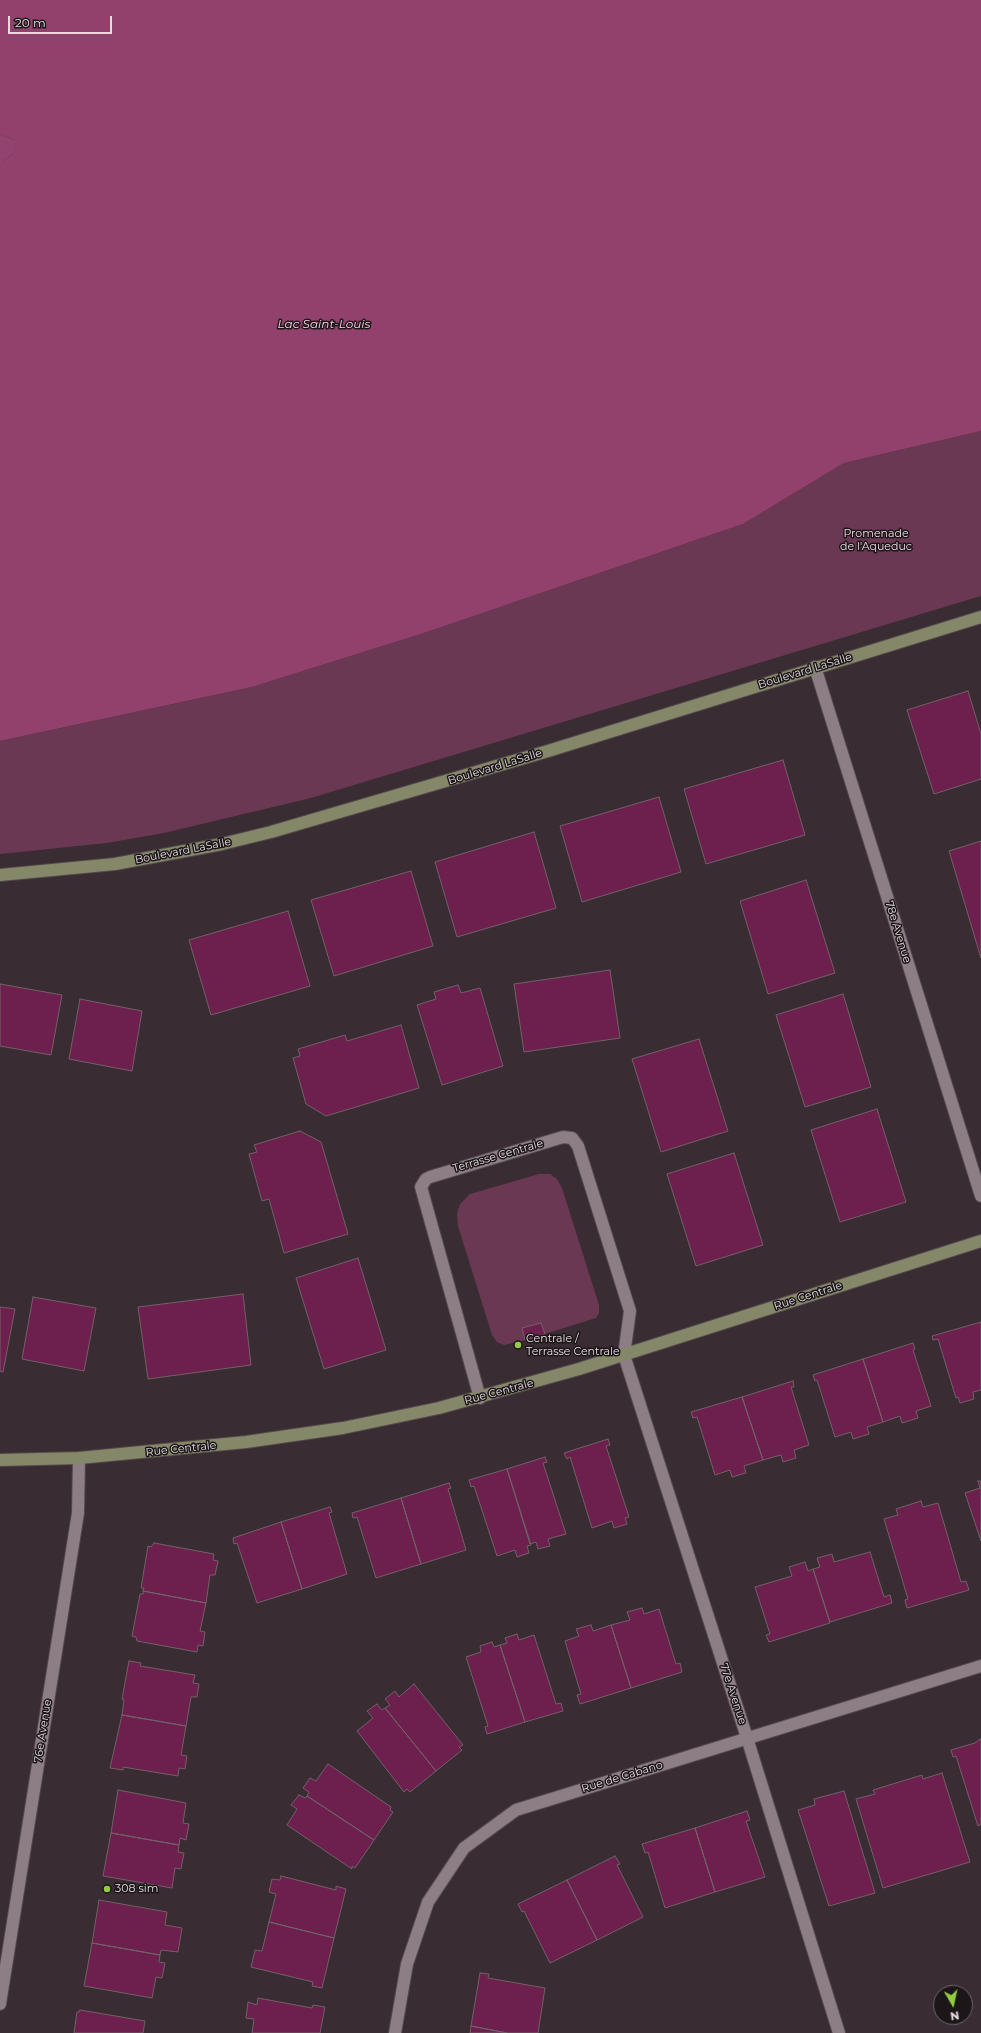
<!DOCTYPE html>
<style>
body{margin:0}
#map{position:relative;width:981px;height:2033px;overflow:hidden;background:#392c32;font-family:Montserrat,sans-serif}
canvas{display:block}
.north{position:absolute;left:933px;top:1985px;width:40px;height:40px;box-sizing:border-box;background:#1c1619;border:1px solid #6c6569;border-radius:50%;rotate:171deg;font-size:11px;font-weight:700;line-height:16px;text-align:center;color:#e5dce0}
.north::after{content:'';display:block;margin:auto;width:14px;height:18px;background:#92cd3f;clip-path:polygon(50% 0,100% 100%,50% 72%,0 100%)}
.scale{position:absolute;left:8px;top:16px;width:104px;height:18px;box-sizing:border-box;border:2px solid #e5dce0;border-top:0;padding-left:5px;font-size:12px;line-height:14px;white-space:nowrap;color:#e5dce0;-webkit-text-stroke:3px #1c1619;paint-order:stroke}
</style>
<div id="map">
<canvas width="981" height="2033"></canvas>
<div class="north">N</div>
<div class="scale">20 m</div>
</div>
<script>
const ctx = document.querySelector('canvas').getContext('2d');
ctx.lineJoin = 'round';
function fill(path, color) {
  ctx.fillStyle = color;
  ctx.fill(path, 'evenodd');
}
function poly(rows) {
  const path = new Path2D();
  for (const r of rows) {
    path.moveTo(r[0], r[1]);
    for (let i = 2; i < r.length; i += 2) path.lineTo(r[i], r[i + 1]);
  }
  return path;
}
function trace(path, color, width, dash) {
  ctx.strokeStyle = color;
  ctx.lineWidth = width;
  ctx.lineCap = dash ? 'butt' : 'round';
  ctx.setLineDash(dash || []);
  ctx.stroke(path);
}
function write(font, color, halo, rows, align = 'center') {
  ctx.font = font + ' Montserrat,sans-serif';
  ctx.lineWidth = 3;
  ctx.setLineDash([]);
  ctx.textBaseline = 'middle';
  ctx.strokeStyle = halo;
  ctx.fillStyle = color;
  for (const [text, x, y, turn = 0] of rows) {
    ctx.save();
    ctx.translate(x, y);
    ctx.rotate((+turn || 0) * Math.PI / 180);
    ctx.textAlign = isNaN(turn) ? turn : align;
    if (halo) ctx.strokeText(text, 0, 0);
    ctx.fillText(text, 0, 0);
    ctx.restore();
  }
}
const green = poly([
 [981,431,981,596,311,798,164,833,107,843,0,854,0,741,252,687,424,633,743,524,844,463],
 [539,1174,550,1174,557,1179,562,1188,599,1305,599,1313,596,1318,545,1334,541,1323,522,1328,525,1340,504,1345,497,1342,492,1335,458,1226,457,1214,460,1204,470,1194]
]);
const forest = poly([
 [0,134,14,140,14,153,3,161,0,161]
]);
const water = poly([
 [0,0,981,0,981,431,844,463,743,524,424,633,252,687,0,741,0,161,3,161,14,153,14,140,0,134]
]);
const building = poly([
 [968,691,981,734,981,779,934,794,907,710,968,691],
 [783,760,805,835,706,864,684,789,783,760],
 [659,797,681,872,582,902,560,826,659,797],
 [534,832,556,908,457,937,435,862,534,832],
 [981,841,981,958,949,851,981,841],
 [411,871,433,946,334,976,311,900,411,871],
 [806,880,835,973,768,994,740,901,806,880],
 [288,911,310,986,211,1015,189,940,288,911],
 [610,970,620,1038,524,1052,514,984,610,970],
 [0,984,62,995,51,1055,0,1046,0,984],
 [458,985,461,993,480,988,503,1066,442,1085,417,1005,436,999,434,992,458,985],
 [843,994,871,1087,805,1107,776,1015,843,994],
 [80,999,142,1011,132,1071,69,1059,80,999],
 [401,1025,419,1088,326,1116,306,1104,293,1058,300,1056,298,1049,345,1035,347,1041,401,1025],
 [699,1039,728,1131,661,1152,632,1059,699,1039],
 [877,1109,906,1202,840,1222,811,1130,877,1109],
 [300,1131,321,1142,348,1234,284,1253,269,1199,262,1201,249,1154,257,1152,254,1145,300,1131],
 [734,1153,763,1245,696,1266,667,1174,734,1153],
 [358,1258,386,1350,324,1369,296,1278,358,1258],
 [243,1294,251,1365,148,1379,138,1307,243,1294],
 [33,1297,96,1308,84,1371,22,1359,33,1297],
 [0,1307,15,1309,3,1372,0,1371,0,1307],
 [981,1322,981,1390,973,1392,974,1399,960,1403,958,1397,956,1398,938,1339,933,1340,932,1336,981,1322],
 [541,1323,545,1334,525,1340,522,1328,541,1323],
 [913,1343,915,1349,913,1350,931,1406,916,1411,918,1418,902,1423,900,1416,883,1422,863,1359,913,1343],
 [863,1359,883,1422,867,1427,869,1434,853,1439,851,1432,835,1437,817,1380,815,1381,813,1375,863,1359],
 [793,1381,794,1387,791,1387,809,1445,794,1450,796,1458,783,1462,781,1455,763,1460,742,1397,793,1381],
 [742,1397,763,1460,744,1466,746,1473,732,1477,730,1470,715,1475,697,1417,693,1418,691,1412,742,1397],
 [608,1439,610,1445,606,1446,629,1517,625,1518,627,1524,614,1528,612,1521,592,1528,570,1457,567,1459,564,1453,608,1439],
 [545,1457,547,1462,543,1463,566,1534,548,1539,550,1546,538,1549,536,1542,530,1544,507,1469,545,1457],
 [507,1469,531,1545,527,1546,529,1553,517,1557,515,1550,497,1556,474,1486,471,1487,469,1480,507,1469],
 [978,1481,981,1481,981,1541,965,1493,980,1488,978,1481],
 [449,1483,451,1488,448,1489,466,1550,421,1564,401,1498,449,1483],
 [401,1498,421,1564,376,1578,357,1517,353,1518,352,1513,401,1498],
 [921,1501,923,1507,938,1503,961,1582,966,1581,969,1590,907,1608,905,1600,908,1599,884,1519,898,1515,896,1509,921,1501],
 [330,1507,332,1512,329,1513,347,1574,302,1589,281,1522,330,1507],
 [281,1522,302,1589,257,1603,237,1543,234,1544,233,1538,281,1522],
 [154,1543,214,1554,213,1560,218,1561,215,1575,210,1575,206,1603,143,1591,144,1588,141,1588,148,1546,151,1547,154,1543],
 [870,1552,884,1597,890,1595,892,1603,830,1622,813,1569,820,1567,817,1558,832,1554,834,1562,870,1552],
 [805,1562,808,1571,813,1569,830,1623,769,1642,766,1635,770,1634,755,1587,792,1576,789,1567,805,1562],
 [143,1591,206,1603,200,1631,205,1632,203,1646,198,1645,197,1652,137,1641,136,1637,132,1636,140,1594,143,1594,143,1591],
 [642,1608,644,1614,659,1609,676,1664,680,1663,682,1672,631,1688,611,1625,630,1620,627,1612,642,1608],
 [591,1625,593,1631,611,1625,631,1688,580,1704,577,1695,581,1694,565,1641,579,1636,576,1629,591,1625],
 [517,1634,519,1640,534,1635,556,1704,561,1703,563,1711,525,1722,500,1645,507,1643,505,1638,517,1634],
 [492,1642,494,1647,500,1645,525,1722,487,1734,485,1727,488,1726,466,1657,481,1652,480,1646,492,1642],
 [129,1661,141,1663,140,1666,195,1675,193,1683,199,1684,197,1697,191,1697,186,1726,122,1715,124,1700,122,1699,129,1661],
 [414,1684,463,1745,459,1747,462,1750,436,1771,385,1708,390,1705,385,1699,395,1691,399,1697,414,1684],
 [377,1704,382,1710,385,1708,436,1771,410,1792,407,1789,404,1792,357,1731,373,1718,367,1711,377,1704],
 [122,1715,186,1726,181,1755,187,1756,185,1769,179,1768,178,1776,123,1767,123,1770,110,1768,122,1715],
 [980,1739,981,1739,981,1824,978,1826,956,1756,953,1757,951,1750,975,1743,980,1739],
 [328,1764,391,1807,390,1810,393,1812,374,1840,307,1796,309,1792,303,1788,310,1778,316,1781,328,1764],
 [942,1773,970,1862,883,1888,856,1799,875,1794,873,1790,922,1775,923,1779,942,1773],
 [118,1790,186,1803,183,1823,189,1824,186,1840,180,1838,179,1845,111,1833,118,1790],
 [844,1791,875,1893,829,1906,798,1810,815,1805,814,1799,844,1791],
 [299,1795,305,1798,307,1796,374,1840,355,1868,352,1866,352,1869,287,1825,297,1809,291,1805,299,1795],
 [747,1811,750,1820,746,1821,765,1877,715,1892,695,1828,747,1811],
 [695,1828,715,1892,665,1908,648,1852,645,1853,642,1844,695,1828],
 [111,1833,179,1845,178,1852,184,1853,181,1869,175,1868,172,1888,103,1876,111,1833],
 [615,1856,620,1864,617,1865,643,1917,597,1940,567,1880,615,1856],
 [281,1876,336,1890,336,1886,346,1889,334,1938,269,1922,276,1894,269,1892,272,1879,280,1880,281,1876],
 [567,1880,597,1940,550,1963,524,1911,522,1912,518,1904,567,1880],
 [99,1900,167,1912,165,1925,182,1928,178,1952,161,1950,160,1955,92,1943,99,1900],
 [269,1922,334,1938,322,1988,312,1986,313,1982,251,1967,255,1950,262,1951,269,1922],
 [92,1943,160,1955,159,1962,165,1963,162,1978,156,1977,152,1998,84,1986,92,1943],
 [480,1973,489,1974,488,1978,545,1988,538,2033,507,2033,471,2026,480,1973],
 [258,1998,312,2008,313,2005,325,2007,320,2033,252,2033,254,2019,246,2018,248,2002,257,2005,258,1998],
 [80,2010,145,2021,143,2033,74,2033,77,2012,79,2012,80,2010],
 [471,2026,507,2033,470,2033,471,2026]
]);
const street = poly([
 [815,667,981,1196],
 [480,1398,421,1187,426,1179,430,1177,563,1137,572,1138,578,1146,630,1311,624,1355,747,1738,839,2033],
 [0,2004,78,1513,79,1458],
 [395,2033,407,1964,428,1902,464,1848,516,1810,981,1666]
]);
const secondary = poly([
 [0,875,115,864,222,844,271,832,548,751,981,617],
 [0,1460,79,1458,246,1442,343,1428,439,1408,579,1369,981,1241]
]);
const markers = [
 [518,1345,4,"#92cd3f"],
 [107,1889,4,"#92cd3f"]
];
const parkNames = [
 ["Promenade",876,534],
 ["de l'Aqueduc",876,547]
];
const streetNames = [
 ["Boulevard LaSalle",805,671,-17],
 ["Boulevard LaSalle",495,767,-17],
 ["Boulevard LaSalle",183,851,-11],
 ["78e Avenue",898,932,73],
 ["Terrasse Centrale",498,1156,-16],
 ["Rue Centrale",808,1296,-18],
 ["Rue Centrale",499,1392,-15],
 ["Rue Centrale",181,1449,-6],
 ["77e Avenue",733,1694,72],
 ["76e Avenue",43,1731,-81],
 ["Rue de Cabano",622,1777,-17]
];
const poiNames = [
 ["Centrale /",526,1339],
 ["Terrasse Centrale",526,1352],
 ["308 sim",115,1889]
];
const waterNames = [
 ["Lac Saint-Louis",324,324]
];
fill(green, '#6b3853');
fill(forest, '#93436f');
fill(water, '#91416c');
fill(building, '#6d204d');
trace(building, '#716168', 1);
trace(street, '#53484d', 14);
trace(secondary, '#53484d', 14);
trace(street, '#8d7d84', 12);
trace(secondary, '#848868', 12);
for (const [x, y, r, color] of markers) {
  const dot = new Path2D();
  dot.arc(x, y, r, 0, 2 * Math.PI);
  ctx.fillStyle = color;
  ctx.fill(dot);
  trace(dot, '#1c1619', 1.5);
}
write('11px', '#f3dbe6', '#1c1619', parkNames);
write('11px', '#e5dce0', '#1c1619', streetNames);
write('11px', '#e5dce0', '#1c1619', poiNames, 'left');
write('italic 12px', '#ffd0e6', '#1c1619', waterNames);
</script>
